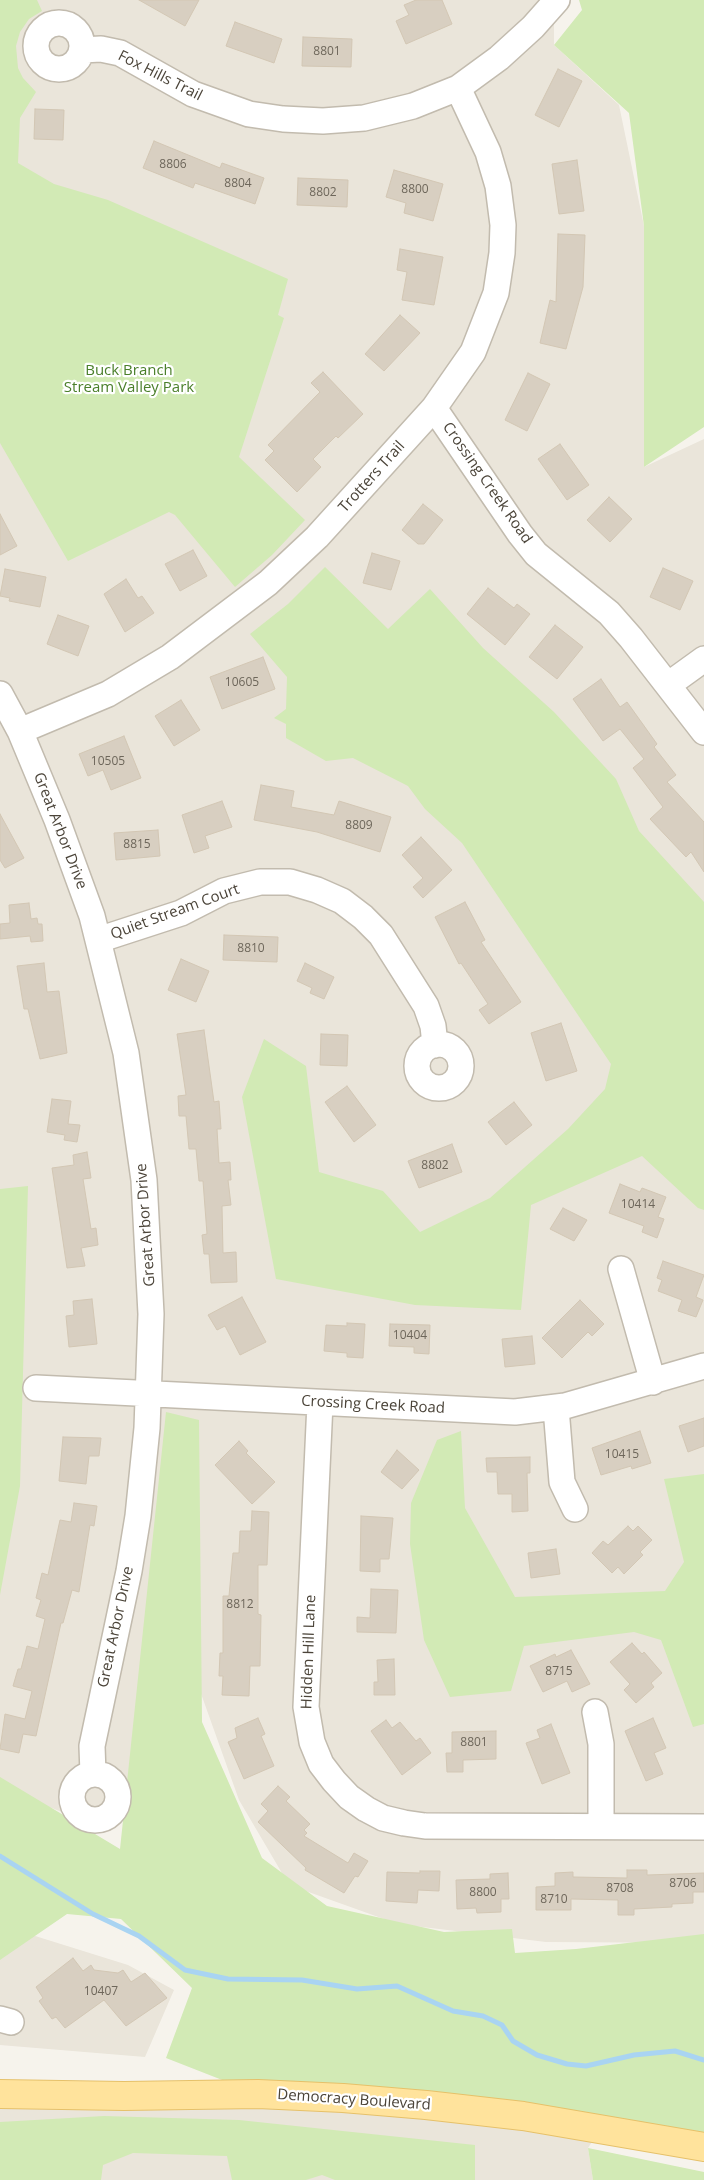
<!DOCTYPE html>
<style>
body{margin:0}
canvas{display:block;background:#f6f3ec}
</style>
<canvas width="704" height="2180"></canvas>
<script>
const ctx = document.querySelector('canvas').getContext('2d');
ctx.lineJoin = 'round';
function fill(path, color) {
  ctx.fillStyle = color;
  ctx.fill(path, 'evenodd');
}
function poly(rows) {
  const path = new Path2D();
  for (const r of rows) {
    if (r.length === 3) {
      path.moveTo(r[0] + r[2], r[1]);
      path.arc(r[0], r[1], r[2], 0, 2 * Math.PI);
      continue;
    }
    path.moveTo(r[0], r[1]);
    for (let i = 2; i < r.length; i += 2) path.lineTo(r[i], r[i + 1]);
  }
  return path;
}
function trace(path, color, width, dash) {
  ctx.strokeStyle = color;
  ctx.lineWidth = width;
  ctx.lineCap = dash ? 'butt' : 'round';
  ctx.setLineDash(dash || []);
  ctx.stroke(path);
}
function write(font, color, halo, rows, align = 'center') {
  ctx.font = font + ' "Open Sans",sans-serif';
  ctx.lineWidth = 4.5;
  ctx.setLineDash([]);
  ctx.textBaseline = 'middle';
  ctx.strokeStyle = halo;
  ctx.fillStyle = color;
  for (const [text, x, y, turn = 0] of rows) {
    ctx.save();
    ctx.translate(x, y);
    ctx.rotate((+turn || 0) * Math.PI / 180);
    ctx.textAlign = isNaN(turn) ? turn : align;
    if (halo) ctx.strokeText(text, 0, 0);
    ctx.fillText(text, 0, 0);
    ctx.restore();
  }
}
const residential = poly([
 [0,0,554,0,554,45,619,105,644,226,644,467,704,439,704,1943,546,1942,398,1924,289,1885,239,1800,184,1646,111,1831,0,1788],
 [0,1925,128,1965,174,1990,145,2057,0,2045],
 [0,2094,124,2096,601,2128,588,2148,593,2180,0,2180]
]);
const green = poly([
 [0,0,37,0,42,11,29,19,20,32,16,46,18,68,23,78,36,92,20,118,18,163,54,184,108,200,288,279,278,315,284,318,239,457,305,520,272,555,235,587,175,515,169,512,68,561,0,443],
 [579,0,704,0,704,427,644,467,644,226,629,113,554,45,582,10],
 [325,567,388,629,430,589,483,648,554,712,616,779,639,831,704,902,704,1210,698,1208,642,1156,531,1205,521,1310,415,1305,276,1279,242,1097,264,1039,306,1066,319,1172,383,1191,420,1232,490,1198,568,1129,605,1089,611,1064,462,843,425,809,408,786,353,758,326,761,286,738,286,724,274,718,286,709,287,677,250,634,288,604],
 [28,1186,20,1486,0,1595,0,1189],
 [166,1412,199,1420,202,1722,262,1858,327,1906,444,1932,512,1929,515,1953,576,1949,704,1934,704,2147,258,2094,166,2058,192,1988,121,1919,67,1914,0,1960,0,1777,120,1849],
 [461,1431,465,1508,515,1597,665,1591,684,1562,664,1479,704,1474,704,1724,693,1727,661,1640,634,1632,524,1646,511,1691,450,1697,424,1640,410,1544,411,1503,437,1440],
 [104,2116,239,2120,475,2145,475,2180,335,2180,322,2175,306,2180,232,2180,227,2156,133,2153,103,2165,101,2180,0,2180,0,2122],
 [588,2148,704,2172,704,2180,593,2180]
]);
const stream = poly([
 [0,1856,93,1914,139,1936,185,1970,228,1979,302,1980,357,1989,397,1986,453,2011,483,2016,502,2025,513,2041,537,2055,567,2064,586,2066,634,2055,675,2051,704,2060]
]);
const building = poly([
 [139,0,199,0,185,26,139,0],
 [416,0,442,0,452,24,406,44,396,21,409,15,404,5,416,0],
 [235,22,282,39,274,63,226,46,235,22],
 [303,37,352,39,351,67,302,66,303,37],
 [558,69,582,81,559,127,535,115,558,69],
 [35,109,64,110,63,140,34,139,35,109],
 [154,141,220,168,222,163,264,178,255,204,195,183,193,188,143,168,154,141],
 [577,160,584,211,559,214,552,164,577,160],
 [394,170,443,184,433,221,404,213,406,203,386,197,394,170],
 [298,178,348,180,347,207,297,205,298,178],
 [558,234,585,235,583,287,566,349,540,343,550,300,556,302,558,234],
 [400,249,443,257,434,305,402,300,407,272,397,270,400,249],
 [400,315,420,333,384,371,365,354,400,315],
 [323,372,363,414,338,438,336,436,313,459,321,467,297,492,265,460,274,451,268,445,320,392,311,383,323,372],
 [528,373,550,384,527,431,505,420,528,373],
 [560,444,589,485,567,500,538,459,560,444],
 [609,497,632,519,610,542,587,520,609,497],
 [423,504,443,520,424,544,418,544,402,530,423,504],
 [0,514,17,546,0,555,0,514],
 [193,550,207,576,180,591,165,564,193,550],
 [372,553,400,561,391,590,363,583,372,553],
 [663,568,693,581,680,610,650,597,663,568],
 [5,569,46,577,40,607,9,601,10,598,0,596,5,569],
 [126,579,138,598,142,596,154,613,125,632,104,594,126,579],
 [488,588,514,608,517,604,530,614,505,645,467,614,488,588],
 [58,615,89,626,78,656,47,644,58,615],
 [555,625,583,647,557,679,529,657,555,625],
 [263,657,275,689,222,709,210,677,263,657],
 [601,679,620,707,627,702,657,744,654,747,676,775,667,782,704,822,704,872,691,852,686,857,650,819,663,807,633,768,644,759,620,729,603,741,573,699,601,679],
 [181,700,200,730,174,746,155,716,181,700],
 [124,736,141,778,111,790,103,770,88,776,79,754,124,736],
 [261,785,294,791,291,807,334,815,339,801,391,817,380,852,317,832,254,820,261,785],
 [222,801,232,827,205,836,209,848,194,853,182,815,222,801],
 [0,814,24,858,5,868,0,860,0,814],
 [158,830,160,856,116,860,114,833,158,830],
 [421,837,452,870,423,898,413,887,423,878,402,855,421,837],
 [465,902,485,940,481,942,521,1002,489,1024,479,1010,488,1004,461,963,459,964,435,917,465,902],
 [29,903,31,919,37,918,38,924,42,924,43,941,31,942,30,936,0,939,0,924,10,923,9,905,29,903],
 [224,935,278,937,277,962,223,960,224,935],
 [181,959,209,971,196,1002,168,990,181,959],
 [44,963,47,992,59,991,67,1053,40,1059,28,1009,24,1009,17,966,44,963],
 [305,963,334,977,324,999,310,993,312,988,297,981,305,963],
 [561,1023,577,1071,546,1081,531,1033,561,1023],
 [204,1030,214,1102,219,1101,221,1129,217,1129,219,1163,230,1162,231,1180,228,1180,231,1205,222,1206,223,1253,236,1252,237,1282,211,1283,209,1254,204,1254,202,1235,207,1234,203,1181,199,1181,196,1149,189,1149,186,1116,179,1116,178,1096,186,1095,177,1034,204,1030],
 [321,1034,348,1035,347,1066,320,1065,321,1034],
 [347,1086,376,1125,354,1142,325,1102,347,1086],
 [52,1099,71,1101,68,1124,80,1125,77,1142,64,1140,65,1135,47,1132,52,1099],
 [514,1102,532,1125,506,1145,488,1122,514,1102],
 [452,1144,462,1172,419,1188,408,1161,452,1144],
 [87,1152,91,1178,83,1179,91,1229,96,1228,98,1245,81,1248,85,1266,67,1268,52,1168,74,1165,73,1155,87,1152],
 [620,1184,640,1192,642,1188,666,1197,658,1217,664,1219,657,1238,642,1232,644,1226,609,1213,620,1184],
 [563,1208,587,1220,574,1241,550,1229,563,1208],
 [663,1261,704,1275,696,1297,703,1300,696,1317,678,1311,682,1300,658,1291,662,1280,657,1278,663,1261],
 [242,1297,266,1342,240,1355,225,1326,217,1330,208,1315,242,1297],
 [92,1299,97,1344,69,1347,66,1316,74,1315,73,1301,92,1299],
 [580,1300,604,1324,592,1336,588,1332,562,1358,542,1338,580,1300],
 [347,1323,365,1324,363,1358,347,1357,347,1353,324,1351,326,1325,347,1326,347,1323],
 [390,1324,430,1325,429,1354,414,1353,414,1347,389,1346,390,1324],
 [532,1336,535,1364,505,1367,502,1339,532,1336],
 [704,1418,704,1446,688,1452,679,1426,704,1418],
 [640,1431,651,1463,632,1469,631,1466,601,1475,592,1448,640,1431],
 [63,1437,101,1438,99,1456,89,1456,86,1484,59,1481,63,1437],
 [239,1441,248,1451,246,1453,275,1482,252,1504,215,1465,239,1441],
 [397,1450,419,1470,402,1489,381,1472,397,1450],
 [530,1457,530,1473,527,1473,528,1511,512,1512,512,1494,498,1494,497,1472,487,1472,486,1458,530,1457],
 [74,1503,97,1506,94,1526,90,1525,79,1592,72,1590,63,1623,61,1623,36,1736,23,1734,19,1753,0,1749,5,1714,25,1719,32,1691,13,1686,18,1669,21,1669,27,1646,38,1649,45,1619,36,1616,41,1600,36,1598,42,1573,48,1575,60,1520,71,1522,74,1503],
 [252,1511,269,1512,267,1565,258,1565,258,1614,261,1615,260,1666,250,1666,249,1696,222,1695,223,1676,219,1676,220,1653,223,1653,223,1596,229,1596,233,1553,239,1553,240,1531,251,1531,252,1511],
 [361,1516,393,1518,389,1559,380,1559,380,1572,360,1571,361,1516],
 [628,1526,633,1531,638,1526,652,1540,640,1552,643,1555,624,1574,618,1567,612,1573,592,1553,603,1541,608,1545,628,1526],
 [556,1549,560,1574,531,1578,528,1553,556,1549],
 [371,1589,398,1590,396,1633,357,1632,357,1617,370,1618,371,1589],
 [632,1643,642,1654,644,1652,662,1673,651,1683,654,1687,636,1703,624,1690,630,1684,610,1662,632,1643],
 [571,1650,590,1684,572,1692,567,1681,543,1692,530,1666,555,1654,556,1657,571,1650],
 [394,1659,395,1695,374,1695,374,1682,378,1682,377,1660,394,1659],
 [258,1718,265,1734,261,1736,274,1766,244,1779,228,1742,237,1738,235,1728,258,1718],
 [653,1718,666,1748,654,1753,663,1774,646,1781,625,1731,653,1718],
 [386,1720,392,1728,400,1722,416,1741,420,1738,431,1753,402,1775,371,1731,386,1720],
 [551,1724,570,1773,542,1784,526,1743,540,1738,537,1730,551,1724],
 [496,1731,496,1759,463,1760,463,1772,447,1772,446,1753,452,1753,452,1732,496,1731],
 [278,1786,290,1797,286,1801,310,1824,304,1830,307,1833,304,1836,348,1863,354,1853,368,1861,358,1877,355,1876,344,1893,305,1870,306,1868,258,1822,268,1811,261,1804,278,1786],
 [627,1870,647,1870,647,1875,704,1873,704,1892,693,1892,693,1903,672,1904,672,1907,634,1909,634,1915,618,1915,618,1900,571,1899,571,1910,536,1910,536,1887,555,1886,555,1873,573,1872,573,1877,627,1878,627,1870],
 [420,1871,440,1871,439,1891,418,1890,417,1903,386,1901,387,1872,420,1873,420,1871],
 [508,1873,509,1899,501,1899,501,1912,477,1913,476,1908,457,1909,456,1880,490,1879,490,1874,508,1873],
 [73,1958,83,1971,91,1965,94,1970,118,1973,123,1970,131,1982,145,1973,167,1998,126,2026,104,2000,65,2028,56,2017,52,2019,39,2001,43,1998,36,1987,73,1958]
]);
const minor = poly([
 [59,46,23],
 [82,50,101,49,120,53,193,94,249,114,283,119,323,121,364,118,413,106,458,88,499,58,533,27,557,0],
 [434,408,520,534,536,554,609,613,631,638,704,732],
 [668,685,704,659],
 [0,694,20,731,57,820,92,916,126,1053,144,1180,151,1314,147,1428,138,1516,129,1571,92,1746,93,1774],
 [20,731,108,694,170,657,268,583,317,537,434,408,473,352,496,293,502,253,503,225,498,186,488,152,458,88],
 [98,940,181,913,224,891,260,882,290,882,317,890,342,901,363,917,381,935,426,1006,433,1026,435,1045],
 [439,1066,22],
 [621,1269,653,1382],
 [36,1388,515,1412,565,1406,704,1366],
 [320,1403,306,1707,312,1742,321,1764,334,1781,349,1797,366,1809,383,1818,404,1823,425,1826,704,1827],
 [556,1408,562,1482,575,1509],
 [595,1712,601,1744,601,1826],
 [95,1797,23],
 [0,2019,11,2022]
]);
const major = poly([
 [0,2094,124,2096,258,2094,343,2098,426,2105,523,2116,704,2147]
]);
const numberNames = [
 ["8801",327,52],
 ["8806",173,165],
 ["8804",238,184],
 ["8800",415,190],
 ["8802",323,193],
 ["10605",242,683],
 ["10505",108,762],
 ["8809",359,826],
 ["8815",137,845],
 ["8810",251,949],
 ["8802",435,1166],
 ["10414",638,1205],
 ["10404",410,1336],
 ["10415",622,1455],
 ["8812",240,1605],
 ["8715",559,1672],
 ["8801",474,1743],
 ["8706",683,1884],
 ["8708",620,1889],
 ["8800",483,1893],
 ["8710",554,1900],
 ["10407",101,1992]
];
const streetNames = [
 ["Fox Hills Trail",160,76,27],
 ["Trotters Trail",372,477,-48],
 ["Crossing Creek Road",487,483,55],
 ["Great Arbor Drive",60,831,69],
 ["Quiet Stream Court",175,912,-20],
 ["Great Arbor Drive",146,1225,-94],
 ["Crossing Creek Road",373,1405,3],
 ["Great Arbor Drive",116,1627,-78],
 ["Hidden Hill Lane",309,1652,-88],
 ["Democracy Boulevard",354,2100,4]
];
const parkNames = [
 ["Buck Branch",129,371],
 ["Stream Valley Park",129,388]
];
fill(residential, '#eae5da');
fill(green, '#d2eab5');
trace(stream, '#a9d4f2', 5);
fill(building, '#d8cfc1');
trace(building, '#d3c7b4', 1);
trace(minor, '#c2bbae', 28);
trace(major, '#e6c16a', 30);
trace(minor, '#fff', 25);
trace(major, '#ffe39c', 28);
write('12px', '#6e675b', null, numberNames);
write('15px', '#4b4439', '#fff', streetNames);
write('15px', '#4a7f2a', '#fff', parkNames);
</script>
